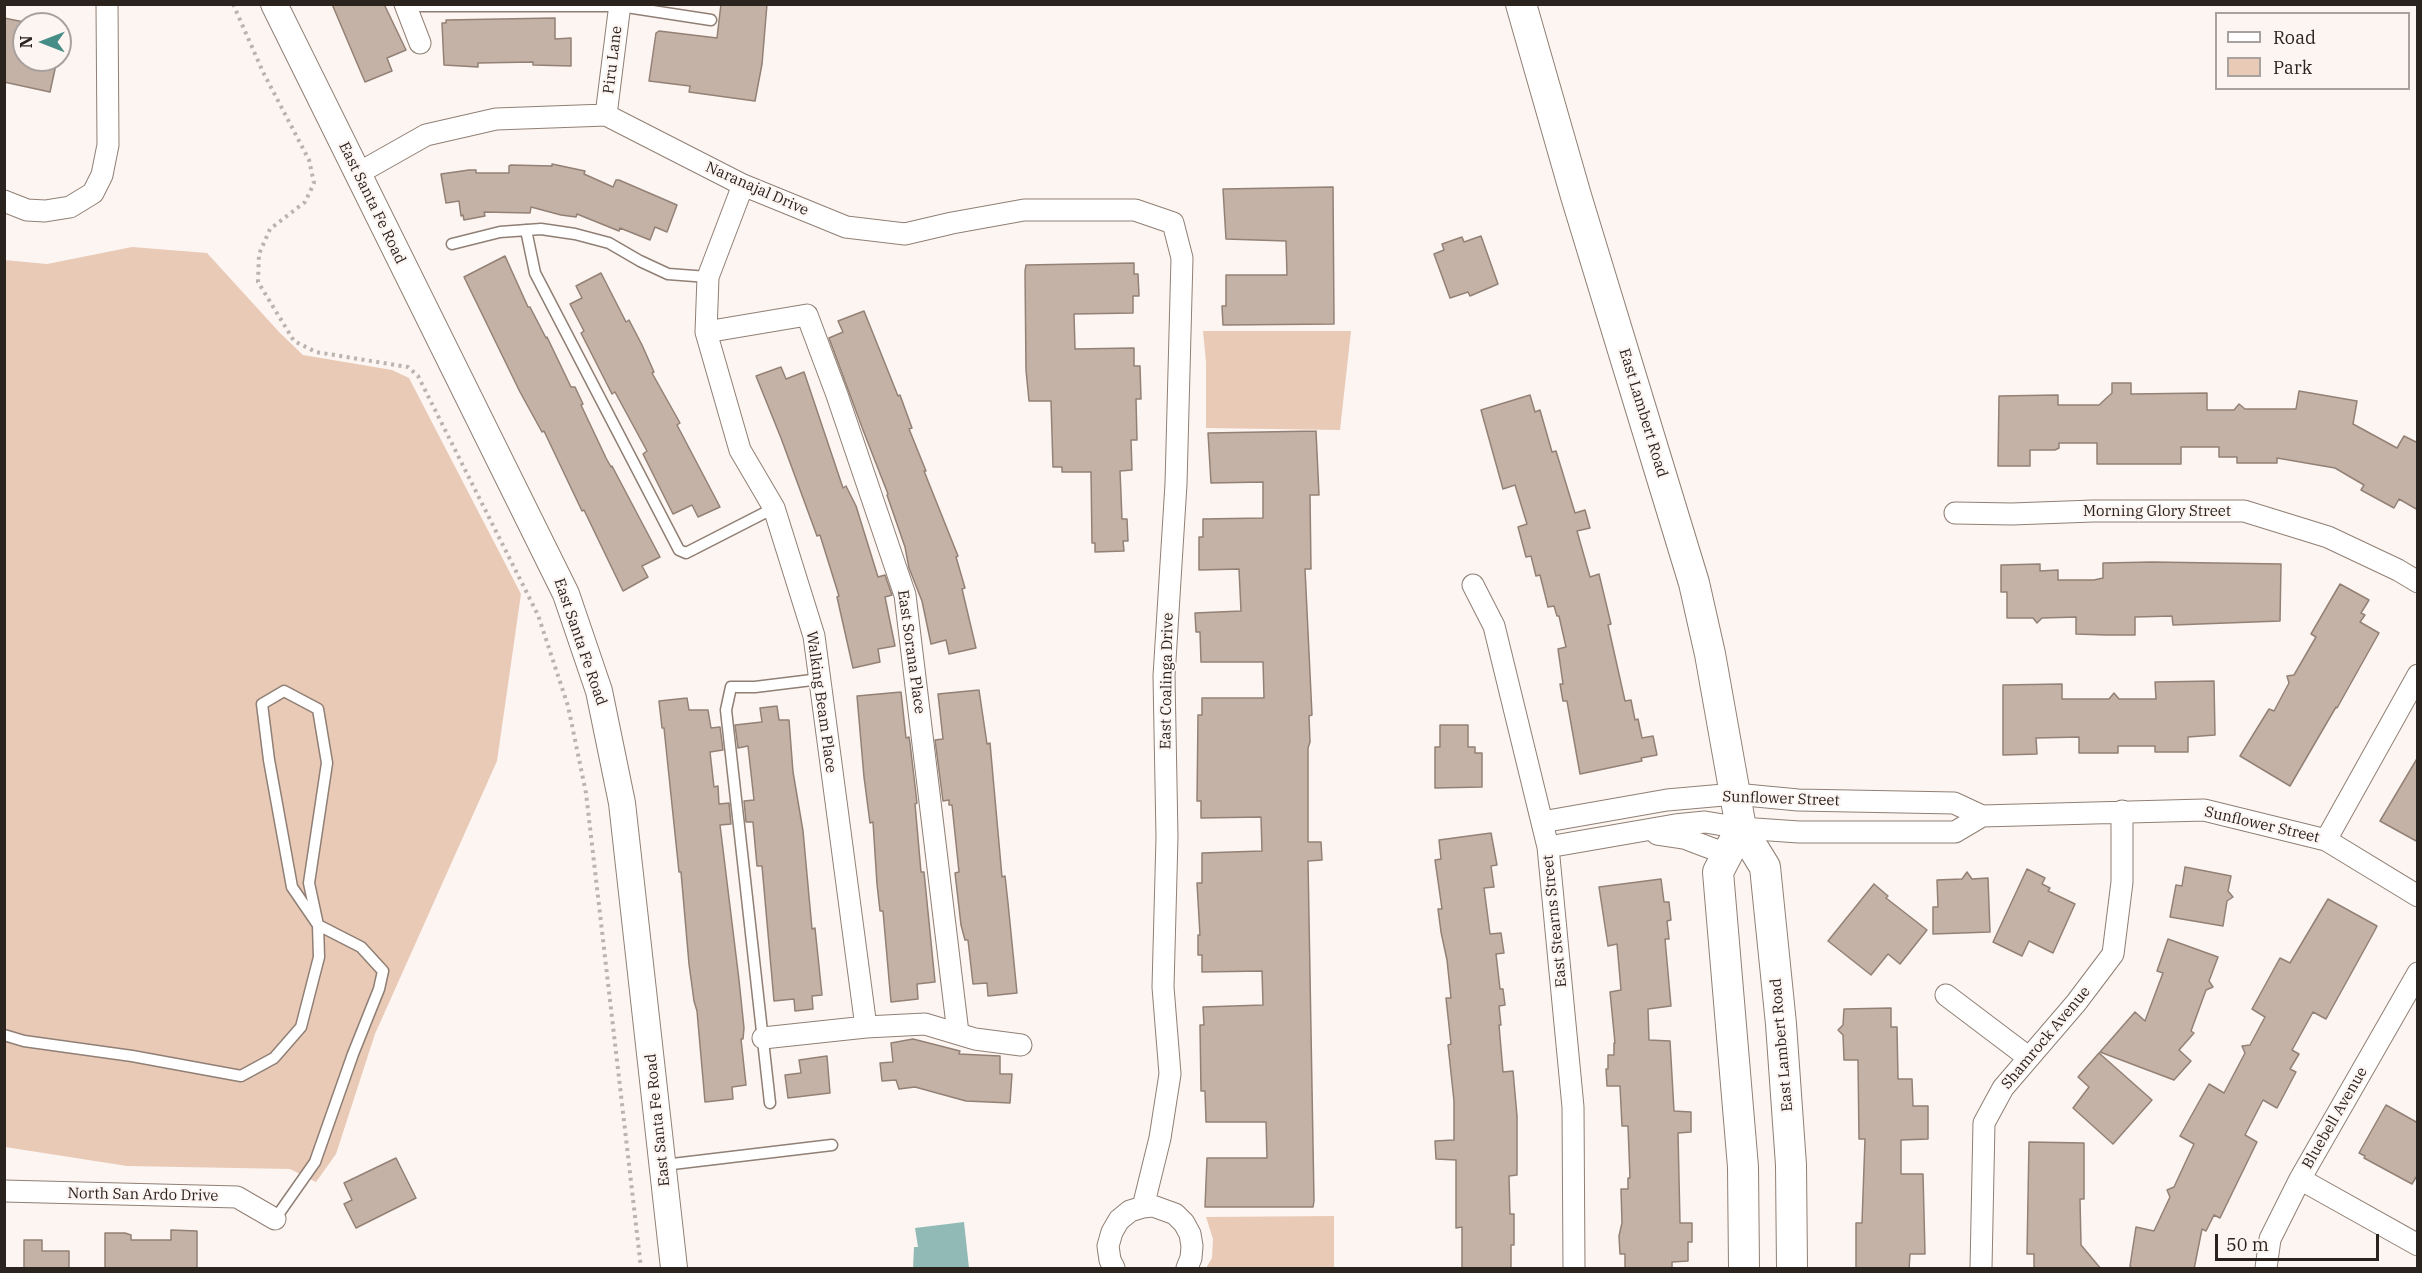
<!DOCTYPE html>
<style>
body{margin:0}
#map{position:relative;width:2422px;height:1273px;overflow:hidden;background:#fdf5f1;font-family:"IBM Plex Serif",serif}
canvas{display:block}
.frame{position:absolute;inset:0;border:6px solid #2a231e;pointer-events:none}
.legend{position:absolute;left:2215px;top:12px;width:195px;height:78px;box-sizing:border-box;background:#fdf5f1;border:2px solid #a9a19d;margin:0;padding:8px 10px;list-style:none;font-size:18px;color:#2a231e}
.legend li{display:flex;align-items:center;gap:12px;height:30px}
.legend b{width:30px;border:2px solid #a9a19d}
.north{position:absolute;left:12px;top:12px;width:60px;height:60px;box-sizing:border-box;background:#fdf5f1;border:2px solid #a9a19d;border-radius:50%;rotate:270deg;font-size:16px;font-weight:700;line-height:24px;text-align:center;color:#2a231e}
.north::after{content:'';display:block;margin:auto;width:21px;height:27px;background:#468d88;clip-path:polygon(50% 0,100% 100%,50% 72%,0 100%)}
.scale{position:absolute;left:2215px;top:1234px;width:164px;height:27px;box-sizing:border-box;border:3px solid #2a231e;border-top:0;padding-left:8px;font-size:18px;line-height:21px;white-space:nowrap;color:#2a231e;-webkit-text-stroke:4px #fdf5f1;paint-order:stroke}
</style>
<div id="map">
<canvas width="2422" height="1273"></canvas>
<div class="frame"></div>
<ul class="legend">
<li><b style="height:8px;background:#fff"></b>Road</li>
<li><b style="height:16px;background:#e9cab7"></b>Park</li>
</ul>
<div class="north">N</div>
<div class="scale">50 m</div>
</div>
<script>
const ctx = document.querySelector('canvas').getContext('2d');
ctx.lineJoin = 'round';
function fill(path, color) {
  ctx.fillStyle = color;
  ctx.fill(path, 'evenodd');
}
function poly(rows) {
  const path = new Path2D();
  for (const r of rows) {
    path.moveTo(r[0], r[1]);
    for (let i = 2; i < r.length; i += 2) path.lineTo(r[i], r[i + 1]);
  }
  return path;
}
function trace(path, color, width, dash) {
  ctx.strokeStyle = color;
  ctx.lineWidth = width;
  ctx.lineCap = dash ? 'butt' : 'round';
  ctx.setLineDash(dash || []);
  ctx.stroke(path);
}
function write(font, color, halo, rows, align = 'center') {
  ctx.font = font + ' "IBM Plex Serif",serif';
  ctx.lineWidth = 4.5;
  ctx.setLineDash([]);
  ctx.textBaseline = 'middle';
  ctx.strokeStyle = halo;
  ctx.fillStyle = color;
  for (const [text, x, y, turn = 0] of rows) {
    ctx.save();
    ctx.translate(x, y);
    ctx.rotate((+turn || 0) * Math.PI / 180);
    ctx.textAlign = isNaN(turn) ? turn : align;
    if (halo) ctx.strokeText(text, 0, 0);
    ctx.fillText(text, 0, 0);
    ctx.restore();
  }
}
const green = poly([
 [132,247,207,253,280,333,303,355,392,370,409,378,521,594,497,761,375,1034,336,1154,316,1182,290,1169,127,1166,5,1147,4,260,47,264],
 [1203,331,1351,331,1340,430,1206,428,1206,362],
 [1334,1216,1334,1268,1206,1268,1212,1258,1213,1239,1206,1217]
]);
const water = poly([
 [964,1222,969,1268,913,1268,914,1247,918,1247,915,1228]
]);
const building = poly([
 [332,4,384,4,406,50,387,58,392,71,365,82,332,4],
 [721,4,767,4,762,64,755,101,689,92,690,86,649,81,656,33,659,31,717,38,721,4],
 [4,18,24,22,24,60,57,60,50,92,4,82,4,18],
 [555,18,555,39,571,38,571,66,533,65,533,62,478,63,478,67,444,65,442,23,446,23,446,20,555,18],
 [552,164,585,171,584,174,613,187,616,180,619,180,677,205,667,232,655,227,650,240,620,228,619,231,577,214,576,217,561,215,531,207,530,213,484,212,485,216,464,220,463,215,461,216,459,201,446,203,441,174,469,170,476,170,476,173,509,173,509,166,511,165,552,166,552,164],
 [1333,187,1334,324,1223,325,1222,306,1226,306,1226,275,1287,275,1286,241,1226,239,1223,189,1333,187],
 [1481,236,1498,284,1470,296,1468,292,1450,298,1434,254,1444,250,1442,244,1462,237,1464,242,1481,236],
 [505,256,528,307,530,307,546,338,547,337,571,387,575,387,583,404,581,405,606,458,611,467,612,466,660,557,642,566,648,577,623,591,584,510,582,511,544,431,542,432,520,392,464,277,505,256],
 [1134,263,1134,274,1138,274,1139,296,1133,296,1133,313,1074,314,1075,349,1134,348,1134,366,1140,366,1141,399,1136,399,1137,440,1131,440,1132,470,1120,471,1122,519,1127,519,1128,541,1123,541,1124,551,1095,552,1095,543,1092,543,1091,472,1062,472,1062,467,1053,467,1051,401,1029,401,1026,370,1025,271,1026,265,1134,263],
 [601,273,626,322,629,320,642,345,654,372,652,373,680,423,677,425,720,507,698,517,692,505,673,514,643,454,647,451,615,392,612,394,581,333,584,331,570,304,582,298,576,286,601,273],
 [864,311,898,396,900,395,912,428,909,429,926,471,924,471,958,556,956,557,965,588,962,589,976,648,949,654,946,640,931,644,922,601,909,568,905,547,887,495,888,494,863,430,829,338,843,332,838,321,864,311],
 [781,367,786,379,804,372,843,488,846,486,856,506,878,577,885,575,892,595,885,597,895,646,878,649,880,662,853,668,837,597,839,596,820,535,817,536,781,438,756,376,781,367],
 [2112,383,2131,383,2131,394,2207,393,2207,410,2234,410,2239,404,2245,409,2296,409,2299,391,2357,401,2353,424,2397,448,2404,436,2418,443,2418,510,2399,499,2394,508,2361,490,2364,485,2335,468,2277,458,2277,463,2237,463,2237,457,2219,457,2219,447,2181,447,2181,464,2097,464,2097,443,2059,443,2059,448,2055,450,2030,450,2030,466,1998,466,1999,396,2058,395,2058,405,2099,405,2112,393,2112,383],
 [1530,395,1535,412,1540,410,1552,452,1556,451,1575,513,1585,510,1590,528,1577,531,1590,577,1599,574,1611,624,1608,625,1625,701,1631,700,1635,720,1638,719,1642,738,1653,736,1657,755,1641,758,1642,761,1580,774,1567,701,1563,701,1560,684,1563,684,1558,649,1566,647,1559,616,1557,616,1554,606,1548,607,1540,575,1536,576,1531,556,1526,557,1518,527,1527,524,1515,485,1503,489,1481,410,1530,395],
 [1316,431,1319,495,1310,495,1311,569,1305,569,1312,715,1309,716,1310,742,1308,748,1308,842,1321,842,1322,860,1308,861,1314,1201,1313,1207,1205,1207,1207,1158,1267,1158,1266,1122,1206,1122,1205,1091,1201,1091,1200,1025,1204,1025,1203,1007,1263,1005,1262,971,1202,972,1202,955,1198,955,1198,935,1200,935,1197,883,1202,883,1202,853,1262,851,1261,817,1201,818,1201,801,1197,801,1198,715,1202,715,1202,698,1264,698,1263,662,1201,662,1200,632,1196,632,1195,613,1241,611,1239,569,1199,570,1199,537,1203,537,1203,519,1263,518,1263,482,1211,483,1208,433,1316,431],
 [2152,562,2281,564,2280,621,2173,625,2172,616,2135,617,2135,635,2106,635,2076,634,2076,617,2042,618,2037,623,2033,618,2007,618,2007,592,2001,592,2001,565,2040,564,2040,571,2058,570,2058,580,2094,580,2103,578,2103,563,2152,562],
 [2340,584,2369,600,2361,613,2365,615,2360,622,2379,633,2337,708,2336,707,2290,786,2240,756,2269,709,2274,711,2289,683,2287,676,2294,675,2316,637,2311,634,2340,584],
 [2214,681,2215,735,2188,737,2188,752,2155,752,2155,746,2118,746,2118,753,2079,753,2079,737,2036,738,2037,754,2003,755,2003,685,2062,684,2062,699,2109,699,2114,693,2119,699,2156,699,2155,682,2214,681],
 [979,690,987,744,990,743,1002,877,1005,876,1008,903,1017,993,988,996,987,983,973,984,968,940,965,940,961,925,955,873,959,872,952,805,949,805,949,800,943,801,935,740,943,739,938,694,979,690],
 [901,692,906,738,909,737,910,743,917,803,915,804,921,872,924,872,935,982,917,984,918,999,891,1002,883,911,880,911,877,884,873,822,870,823,864,777,857,696,901,692],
 [687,698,689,710,708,710,711,728,720,727,723,750,710,752,714,787,718,786,719,804,729,803,731,824,720,825,739,980,744,1028,743,1039,741,1039,746,1085,732,1087,733,1099,705,1102,697,1011,694,1001,689,964,681,872,679,872,664,728,662,728,659,701,687,698],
 [777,706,779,720,789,720,793,772,803,831,812,929,815,928,822,995,812,996,813,1009,795,1011,794,999,774,1001,762,866,757,866,753,822,746,822,744,801,754,800,748,746,738,748,735,725,762,722,760,708,777,706],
 [1440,725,1468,725,1468,747,1475,747,1475,753,1482,753,1482,787,1435,788,1435,747,1440,747,1440,725],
 [2418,757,2418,842,2380,821,2418,757],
 [1491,833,1497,865,1491,866,1494,887,1484,888,1490,934,1501,933,1504,953,1496,954,1500,989,1503,989,1505,1005,1499,1006,1501,1025,1499,1025,1503,1072,1513,1071,1517,1116,1517,1175,1509,1176,1510,1214,1514,1214,1514,1245,1511,1245,1511,1269,1462,1269,1462,1227,1456,1228,1456,1160,1436,1159,1435,1141,1454,1140,1454,1101,1448,1045,1451,1044,1446,998,1451,998,1447,960,1441,932,1438,909,1442,909,1435,860,1441,859,1439,840,1491,833],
 [2185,867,2231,876,2228,891,2233,897,2227,901,2223,926,2170,917,2176,885,2182,886,2185,867],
 [2027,869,2045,878,2042,884,2050,888,2048,891,2075,904,2053,953,2029,941,2022,956,1993,942,2027,869],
 [1967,872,1972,879,1988,878,1990,932,1933,934,1933,907,1938,907,1937,880,1962,879,1967,872],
 [1661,879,1664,902,1669,902,1671,920,1667,921,1669,939,1665,939,1671,1006,1648,1009,1649,1040,1670,1041,1674,1111,1691,1112,1691,1132,1678,1133,1680,1223,1692,1223,1692,1242,1688,1242,1688,1261,1672,1262,1672,1269,1625,1269,1625,1254,1620,1254,1619,1236,1622,1223,1621,1189,1628,1189,1628,1178,1630,1178,1628,1126,1622,1126,1620,1086,1607,1086,1606,1069,1608,1069,1608,1055,1614,1055,1614,1043,1615,1043,1610,992,1621,990,1617,944,1608,946,1599,887,1661,879],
 [1874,884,1888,896,1886,898,1927,930,1900,964,1888,954,1871,975,1828,941,1874,884],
 [2328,899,2377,926,2374,932,2326,1019,2313,1012,2292,1050,2299,1054,2290,1069,2296,1072,2277,1108,2263,1100,2245,1135,2257,1142,2220,1218,2214,1215,2206,1231,2202,1229,2194,1269,2133,1269,2130,1266,2136,1227,2154,1231,2170,1197,2167,1190,2174,1187,2194,1144,2180,1136,2209,1084,2224,1093,2245,1053,2242,1046,2250,1045,2265,1017,2252,1009,2280,958,2290,963,2328,899],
 [2168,939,2218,957,2209,981,2213,987,2206,990,2191,1031,2194,1033,2179,1050,2191,1061,2174,1080,2100,1052,2135,1012,2145,1021,2163,973,2157,971,2168,939],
 [1891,1008,1891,1027,1897,1027,1898,1079,1912,1079,1913,1106,1928,1106,1928,1139,1901,1140,1901,1174,1923,1174,1925,1254,1910,1254,1909,1269,1856,1269,1856,1223,1862,1223,1865,1139,1859,1139,1858,1060,1844,1060,1843,1035,1838,1030,1843,1025,1844,1009,1891,1008],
 [913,1039,960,1051,959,1054,1000,1056,1000,1074,1012,1074,1010,1103,966,1101,915,1087,899,1089,896,1080,882,1081,880,1063,893,1062,891,1043,913,1039],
 [2099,1053,2152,1100,2113,1144,2073,1108,2089,1087,2078,1077,2099,1053],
 [827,1056,830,1093,788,1098,785,1075,801,1073,799,1060,827,1056],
 [2386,1105,2418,1123,2418,1174,2412,1184,2364,1158,2365,1156,2359,1153,2386,1105],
 [2029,1142,2084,1143,2084,1199,2080,1199,2081,1245,2101,1269,2034,1269,2034,1254,2027,1254,2029,1142],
 [396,1158,416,1198,356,1228,344,1204,352,1200,344,1183,396,1158],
 [171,1230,197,1231,197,1269,105,1269,105,1233,125,1233,131,1235,131,1240,171,1240,171,1230],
 [24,1240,42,1240,42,1251,69,1251,69,1269,24,1269,24,1240]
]);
const path = poly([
 [233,4,263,72,309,160,314,183,305,202,270,229,259,254,258,282,294,341,316,352,408,367,418,376,538,615,568,706,586,793,641,1268]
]);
const service = poly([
 [405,6,620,6,711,20],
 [526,230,535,273,679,550,686,553,774,508],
 [452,244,500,232,541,229,575,234,609,243,640,261,668,274,708,277],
 [4,1035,24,1041,132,1056,241,1076,274,1058,301,1027,319,957,318,925,309,883,327,763,318,709,284,691,262,704,269,760,292,887,318,925,361,947,383,971,379,989,353,1054,315,1162,275,1219],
 [770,1103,726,710,731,687,755,687,820,679],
 [664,1165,832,1145]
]);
const minor = poly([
 [405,4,420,43],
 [606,115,620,4],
 [357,174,426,135,496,119,606,115,743,185,846,227,905,234,952,223,1024,210,1135,210,1173,223,1182,258,1176,484,1164,676,1167,837,1163,987,1170,1074,1160,1138,1143,1207],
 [743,185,708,277,706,332,740,450,774,508,814,636,866,1027],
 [4,201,27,210,45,211,70,207,93,193,102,175,108,145,107,4],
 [706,332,807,315,837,395,905,595,958,1033],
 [1955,513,2012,514,2093,511,2244,511,2328,537,2398,570,2418,582],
 [1473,585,1494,626,1548,847,1573,1107,1574,1268],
 [1542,822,1667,800,1735,794,1798,800,1954,803,1982,816],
 [1657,834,1684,838,1705,846,1716,850,1725,858],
 [2326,840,2418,675],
 [1548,847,1675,825,1705,822,1741,828,1799,832,1955,832,1982,816,2204,810,2326,840,2418,896],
 [1946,995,2028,1057],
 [763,1038,866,1027,925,1024,975,1039,1021,1045],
 [2300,1179,2418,1245],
 [4,1191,237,1197,275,1219],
 [1114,1268,1110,1260,1108,1246,1112,1232,1119,1220,1130,1211,1143,1207,1153,1206,1175,1214,1184,1223,1190,1234,1192,1246,1191,1258,1187,1268],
 [1981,1268,1984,1123,2003,1088,2076,1003,2113,954,2122,882,2122,811],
 [2266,1268,2270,1239,2300,1179,2418,973]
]);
const tertiary = poly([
 [274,4,566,594,599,691,622,803,674,1268]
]);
const secondary = poly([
 [1521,4,1576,196,1694,583,1710,654,1741,828,1765,867,1781,1024,1791,1165,1792,1268],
 [1741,828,1718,872,1743,1167,1744,1268]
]);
const streetNames = [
 ["Piru Lane",613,60,-83],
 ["Naranajal Drive",757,189,24],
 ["East Santa Fe Road",372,203,64],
 ["East Lambert Road",1643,413,73],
 ["Morning Glory Street",2157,512],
 ["East Santa Fe Road",580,642,71],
 ["East Sorana Place",911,652,82],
 ["East Coalinga Drive",1167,681,-89],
 ["Walking Beam Place",821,702,82],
 ["Sunflower Street",1781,799,2],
 ["Sunflower Street",2262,825,13],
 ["East Stearns Street",1555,921,-96],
 ["Shamrock Avenue",2046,1038,-50],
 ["East Lambert Road",1782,1045,-95],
 ["Bluebell Avenue",2335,1118,-60],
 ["East Santa Fe Road",658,1120,-96],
 ["North San Ardo Drive",143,1195,1]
];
fill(green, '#e9cab7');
fill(water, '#91bab6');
fill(building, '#c5b2a7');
trace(building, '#938176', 1.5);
trace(service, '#907f74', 13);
trace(minor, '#907f74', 23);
trace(tertiary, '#907f74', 28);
trace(secondary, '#907f74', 32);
trace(path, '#bbb3af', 4, [3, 4.5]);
trace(service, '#fff', 10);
trace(minor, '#fff', 21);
trace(tertiary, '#fff', 26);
trace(secondary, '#fff', 30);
write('15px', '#2a231e', '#fdf5f1', streetNames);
</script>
